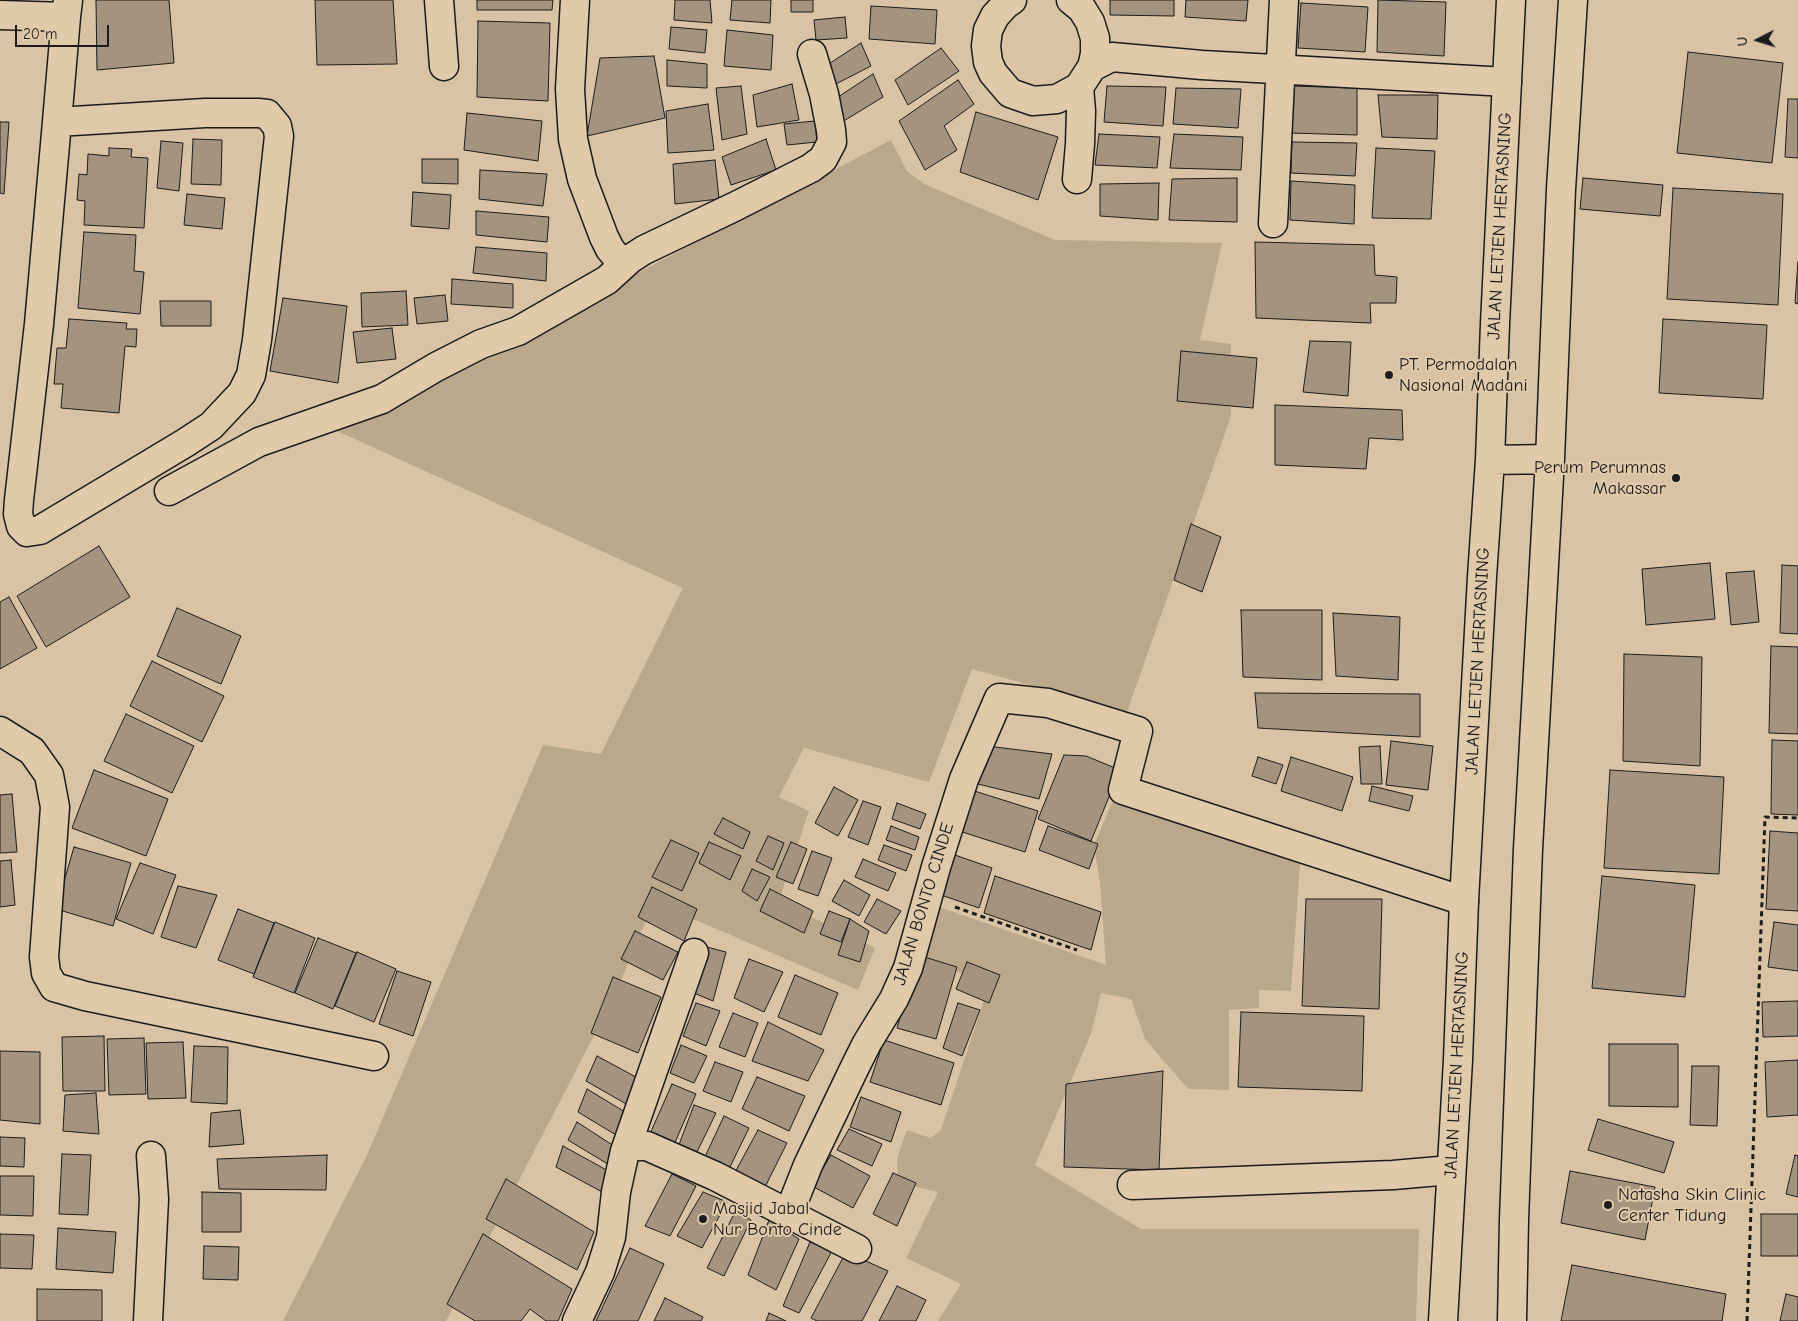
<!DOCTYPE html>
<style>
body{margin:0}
#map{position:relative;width:1798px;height:1321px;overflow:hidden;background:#d9c3a4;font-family:"Comic Neue",sans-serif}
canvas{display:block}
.north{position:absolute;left:1733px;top:15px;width:50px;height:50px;-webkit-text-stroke:4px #e1caaa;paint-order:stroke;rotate:265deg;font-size:14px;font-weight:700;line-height:20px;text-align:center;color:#1c1c1c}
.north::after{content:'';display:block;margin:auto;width:18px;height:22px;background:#1c1c1c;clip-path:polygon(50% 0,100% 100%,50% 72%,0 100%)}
.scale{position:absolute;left:15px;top:25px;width:94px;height:22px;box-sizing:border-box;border:2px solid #1c1c1c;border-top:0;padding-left:6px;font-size:15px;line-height:18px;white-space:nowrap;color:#1c1c1c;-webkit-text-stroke:4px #e1caaa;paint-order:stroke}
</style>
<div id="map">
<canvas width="1798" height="1321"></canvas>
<div class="north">U</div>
<div class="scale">20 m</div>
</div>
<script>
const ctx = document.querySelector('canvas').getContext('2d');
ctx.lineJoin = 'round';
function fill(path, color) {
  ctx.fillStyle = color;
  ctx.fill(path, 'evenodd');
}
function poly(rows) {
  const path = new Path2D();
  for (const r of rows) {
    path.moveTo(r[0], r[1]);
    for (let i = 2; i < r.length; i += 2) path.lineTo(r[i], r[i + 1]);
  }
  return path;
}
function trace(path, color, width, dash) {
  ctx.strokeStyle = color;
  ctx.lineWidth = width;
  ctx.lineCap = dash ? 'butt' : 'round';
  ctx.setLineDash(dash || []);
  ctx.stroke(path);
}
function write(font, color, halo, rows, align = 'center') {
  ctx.font = font + ' "Comic Neue",sans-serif';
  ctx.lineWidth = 4;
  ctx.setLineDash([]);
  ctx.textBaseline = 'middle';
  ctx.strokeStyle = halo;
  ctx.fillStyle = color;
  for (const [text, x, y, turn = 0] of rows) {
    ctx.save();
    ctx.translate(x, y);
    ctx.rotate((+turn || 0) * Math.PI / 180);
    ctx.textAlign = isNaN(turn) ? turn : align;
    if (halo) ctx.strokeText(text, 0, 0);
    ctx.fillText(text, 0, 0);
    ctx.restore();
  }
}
const green = poly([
 [891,140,907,171,924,184,1055,240,1222,243,1200,340,1231,344,1231,416,1127,712,972,669,929,782,804,748,779,797,809,811,779,901,875,948,858,990,654,902,613,999,446,1321,283,1321,367,1155,543,745,601,754,683,588,337,431],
 [1113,800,1300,864,1291,991,1259,990,1259,1008,1229,1010,1229,1090,1188,1089,1145,1039,1131,999,1101,993,1091,1034,1035,1165,1141,1229,1419,1229,1416,1321,938,1321,961,1284,906,1258,938,1192,898,1182,897,1158,907,1130,931,1138,941,1130,990,982,910,957,925,902,1106,965,1100,883,1094,845]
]);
const building = poly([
 [96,0,169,0,174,63,97,70,96,0],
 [315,0,393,0,397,64,317,65,315,0],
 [477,0,553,0,552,10,477,10,477,0],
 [675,0,710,0,712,23,674,20,675,0],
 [732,0,771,0,770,23,730,20,732,0],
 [791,0,813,0,813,12,791,12,791,0],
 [1110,0,1174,0,1174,16,1110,15,1110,0],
 [1186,0,1248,0,1246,21,1185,17,1186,0],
 [1378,0,1446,2,1444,56,1377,52,1378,0],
 [1301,3,1368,7,1365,52,1298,48,1301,3],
 [871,6,937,10,935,44,869,39,871,6],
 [845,17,847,38,816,40,814,20,845,17],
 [478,21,550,23,548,101,477,97,478,21],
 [671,27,707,30,705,53,669,49,671,27],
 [727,30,773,35,771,70,724,66,727,30],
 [861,43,871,66,832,86,824,67,861,43],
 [941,48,959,71,908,105,895,80,941,48],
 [1688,52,1783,63,1772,163,1677,153,1688,52],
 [654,56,665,118,587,136,600,58,654,56],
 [667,60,707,64,707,88,667,86,667,60],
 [873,74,883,97,842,122,832,101,873,74],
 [958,80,974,104,944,126,957,150,925,170,899,121,958,80],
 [792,84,799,120,757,127,753,95,792,84],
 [741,86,747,134,722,140,716,88,741,86],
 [1107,86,1166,87,1163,126,1104,122,1107,86],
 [1291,86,1357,88,1357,135,1290,133,1291,86],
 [1176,88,1241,89,1238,128,1173,124,1176,88],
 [1378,95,1438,95,1437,139,1382,137,1378,95],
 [1788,99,1798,99,1798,158,1785,157,1788,99],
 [708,104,714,150,668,153,666,111,708,104],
 [976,112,1058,137,1038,200,960,172,976,112],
 [467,113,542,121,538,161,464,150,467,113],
 [815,121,817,142,787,145,784,124,815,121],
 [0,122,9,122,4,194,0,193,0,122],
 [1099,134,1160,137,1157,168,1095,165,1099,134],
 [1174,134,1243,137,1241,170,1170,168,1174,134],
 [193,139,222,140,221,185,191,184,193,139],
 [766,139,776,170,731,185,722,157,766,139],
 [161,141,183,143,179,191,157,188,161,141],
 [1292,142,1357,143,1355,176,1291,173,1292,142],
 [109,148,132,149,131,157,148,158,144,228,84,225,85,201,77,200,79,174,87,175,88,154,109,156,109,148],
 [1376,148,1435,151,1431,219,1372,218,1376,148],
 [422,159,458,159,458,184,422,183,422,159],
 [715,160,719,199,675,204,673,164,715,160],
 [480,170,547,174,543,206,479,199,480,170],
 [1237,178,1237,222,1169,220,1172,179,1237,178],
 [1583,178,1663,185,1660,216,1580,209,1583,178],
 [1291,181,1355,185,1354,224,1290,220,1291,181],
 [1159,183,1158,220,1100,216,1100,184,1159,183],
 [1673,188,1783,194,1778,305,1667,299,1673,188],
 [413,192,451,195,449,229,411,226,413,192],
 [187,194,225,198,222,229,184,225,187,194],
 [476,211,549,217,547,242,476,235,476,211],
 [84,232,136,235,134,271,144,272,140,314,78,308,84,232],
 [1255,242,1374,245,1375,275,1397,277,1396,303,1370,303,1371,323,1256,318,1255,242],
 [476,247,547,253,546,281,473,273,476,247],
 [1798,262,1798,304,1795,303,1798,262],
 [452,279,513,284,513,308,451,304,452,279],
 [406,291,408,325,362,327,361,293,406,291],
 [445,295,448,321,417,324,414,298,445,295],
 [283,298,347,306,338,383,270,371,283,298],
 [160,301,211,301,211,326,161,326,160,301],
 [69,319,127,323,126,329,137,329,136,347,125,346,119,413,61,408,63,384,54,384,57,348,66,348,69,319],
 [1663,319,1767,325,1763,399,1659,393,1663,319],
 [392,328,396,359,357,363,353,332,392,328],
 [1310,341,1351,342,1348,396,1303,392,1310,341],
 [1181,351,1257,358,1253,408,1177,401,1181,351],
 [1275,405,1402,410,1403,440,1369,438,1366,469,1275,465,1275,405],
 [1191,524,1221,537,1202,592,1174,580,1191,524],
 [99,546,130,597,46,647,17,596,99,546],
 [1710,563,1715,619,1646,625,1642,569,1710,563],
 [1782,565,1798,566,1798,634,1780,633,1782,565],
 [1754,571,1759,622,1731,625,1726,573,1754,571],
 [9,597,37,648,0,669,0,602,9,597],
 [177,608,241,636,221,684,157,656,177,608],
 [1241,610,1322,610,1322,680,1243,677,1241,610],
 [1333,613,1400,617,1398,680,1336,676,1333,613],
 [1771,646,1798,647,1798,734,1769,733,1771,646],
 [1624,654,1702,657,1700,766,1623,761,1624,654],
 [152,661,224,696,202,742,130,706,152,661],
 [1255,693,1420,694,1420,737,1258,728,1255,693],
 [126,714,194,746,172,793,104,761,126,714],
 [1772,740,1798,741,1798,815,1771,814,1772,740],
 [1391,741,1433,746,1428,790,1386,785,1391,741],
 [987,746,1052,754,1039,799,978,784,987,746],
 [1380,746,1382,784,1361,784,1359,747,1380,746],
 [1064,755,1086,756,1120,770,1091,841,1038,819,1064,755],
 [1258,757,1283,765,1276,784,1252,776,1258,757],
 [1291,757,1353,777,1342,811,1281,791,1291,757],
 [94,770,168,799,146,856,72,828,94,770],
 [1610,770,1724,777,1719,874,1604,868,1610,770],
 [1372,786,1413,796,1409,811,1369,801,1372,786],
 [834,787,858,800,838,836,815,823,834,787],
 [968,789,1038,811,1025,852,956,830,968,789],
 [12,794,17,852,0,853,0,795,12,794],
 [863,801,881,807,868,845,848,837,863,801],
 [897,803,926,814,920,829,892,819,897,803],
 [723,818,750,832,743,849,714,834,723,818],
 [891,826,919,837,915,850,886,840,891,826],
 [1048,826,1098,844,1089,869,1039,850,1048,826],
 [1770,831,1798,833,1798,911,1766,909,1770,831],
 [768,836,784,843,773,870,756,861,768,836],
 [671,840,699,853,682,891,652,877,671,840],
 [709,842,741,856,730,880,699,863,709,842],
 [791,842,807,849,793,884,776,877,791,842],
 [884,845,912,855,906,871,878,860,884,845],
 [74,847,131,863,113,926,56,909,74,847],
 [812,851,832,858,818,896,798,889,812,851],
 [952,854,992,868,979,908,938,894,952,854],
 [863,859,896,873,888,891,855,877,863,859],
 [11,860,15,905,0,907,0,861,11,860],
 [140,863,176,875,153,934,116,919,140,863],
 [752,869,770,877,757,901,742,891,752,869],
 [995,876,1101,912,1091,950,984,913,995,876],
 [1602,876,1695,885,1685,997,1592,988,1602,876],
 [844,880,870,895,859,916,832,901,844,880],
 [178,886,217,895,196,948,161,937,178,886],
 [652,887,697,909,684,941,638,917,652,887],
 [770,889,813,911,804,933,760,911,770,889],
 [877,899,901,911,886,934,864,922,877,899],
 [1306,899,1382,899,1379,1009,1302,1006,1306,899],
 [238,909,274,923,254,974,218,960,238,909],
 [829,911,850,919,841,942,820,934,829,911],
 [850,919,869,931,860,962,838,955,850,919],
 [275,922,315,938,294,993,253,977,275,922],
 [1774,922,1798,925,1798,971,1768,967,1774,922],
 [635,931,678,952,663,980,621,959,635,931],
 [318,938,356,953,333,1009,295,993,318,938],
 [703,946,726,952,713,1001,689,991,703,946],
 [357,952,396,969,374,1022,335,1006,357,952],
 [918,955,957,967,936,1039,897,1028,918,955],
 [749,959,783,972,764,1012,734,998,749,959],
 [967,962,1000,975,989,1003,956,989,967,962],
 [397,971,431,982,413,1036,379,1024,397,971],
 [795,975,838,993,821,1035,778,1017,795,975],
 [613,977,661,997,638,1053,591,1033,613,977],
 [1798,1001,1798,1036,1763,1037,1762,1002,1798,1001],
 [696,1003,720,1011,706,1046,683,1036,696,1003],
 [958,1003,980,1010,962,1056,943,1048,958,1003],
 [1241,1012,1364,1016,1362,1091,1238,1087,1241,1012],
 [733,1013,758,1023,745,1057,719,1047,733,1013],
 [768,1022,824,1050,808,1081,752,1061,768,1022],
 [104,1036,105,1091,63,1091,62,1037,104,1036],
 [144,1038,146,1094,109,1095,107,1039,144,1038],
 [884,1040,954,1063,941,1105,870,1082,884,1040],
 [183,1042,186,1098,148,1099,146,1043,183,1042],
 [1609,1044,1678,1044,1678,1107,1609,1106,1609,1044],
 [681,1045,707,1056,694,1083,670,1073,681,1045],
 [194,1046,228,1047,227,1104,191,1102,194,1046],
 [0,1051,40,1052,40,1124,0,1120,0,1051],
 [597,1056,647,1083,635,1109,586,1081,597,1056],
 [1798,1060,1798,1115,1767,1117,1765,1062,1798,1060],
 [715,1062,743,1072,731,1102,703,1091,715,1062],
 [1692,1066,1719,1066,1717,1126,1690,1125,1692,1066],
 [1163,1071,1159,1170,1064,1167,1066,1084,1163,1071],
 [757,1077,805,1096,789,1131,742,1109,757,1077],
 [672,1084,696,1094,673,1147,649,1136,672,1084],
 [587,1089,630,1115,621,1138,578,1112,587,1089],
 [96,1093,99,1134,63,1131,65,1095,96,1093],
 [861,1097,901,1112,891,1142,850,1127,861,1097],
 [694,1105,716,1113,694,1158,677,1150,694,1105],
 [240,1110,244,1144,209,1147,211,1113,240,1110],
 [724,1116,749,1128,727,1173,703,1161,724,1116],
 [1598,1119,1674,1142,1664,1173,1588,1150,1598,1119],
 [577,1122,617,1148,611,1166,568,1140,577,1122],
 [849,1129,882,1144,872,1166,837,1150,849,1129],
 [758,1130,787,1143,765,1187,734,1174,758,1130],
 [0,1137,25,1138,24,1167,0,1166,0,1137],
 [563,1146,612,1173,604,1193,556,1167,563,1146],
 [62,1154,91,1155,88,1215,59,1214,62,1154],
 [327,1155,326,1190,219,1189,217,1159,327,1155],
 [831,1155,870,1176,853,1208,812,1186,831,1155],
 [1795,1155,1798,1156,1798,1197,1786,1194,1795,1155],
 [1570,1171,1655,1187,1645,1240,1561,1223,1570,1171],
 [893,1173,916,1183,897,1226,873,1214,893,1173],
 [672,1174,696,1186,670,1236,645,1226,672,1174],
 [0,1176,34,1176,33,1216,0,1215,0,1176],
 [506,1179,594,1232,577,1270,486,1219,506,1179],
 [202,1192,241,1193,241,1232,202,1232,202,1192],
 [703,1192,727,1202,702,1248,677,1236,703,1192],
 [735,1212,751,1220,724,1276,707,1268,735,1212],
 [1761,1214,1798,1214,1798,1256,1761,1256,1761,1214],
 [769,1220,799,1239,776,1290,748,1275,769,1220],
 [58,1228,116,1232,113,1273,56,1269,58,1228],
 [0,1234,34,1235,32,1269,0,1268,0,1234],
 [483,1234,572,1289,558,1321,546,1321,530,1309,521,1321,475,1321,447,1304,483,1234],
 [810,1242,832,1251,799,1313,783,1306,810,1242],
 [204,1246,239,1247,238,1280,203,1279,204,1246],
 [630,1248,664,1264,638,1321,596,1321,630,1248],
 [846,1252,888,1271,862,1321,817,1321,811,1318,846,1252],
 [1572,1265,1726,1294,1722,1321,1561,1321,1572,1265],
 [897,1286,926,1300,916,1321,879,1321,897,1286],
 [37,1289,102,1290,102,1321,37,1321,37,1289],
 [1786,1294,1798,1297,1798,1321,1780,1321,1786,1294],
 [665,1298,703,1317,701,1321,654,1321,665,1298],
 [769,1313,786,1321,766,1321,769,1313]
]);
const path = poly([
 [955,907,1077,950],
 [1747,1321,1765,817,1798,818]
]);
const minor = poly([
 [439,0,444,66],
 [575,0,570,89,573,139,582,179,604,237,610,249,623,265],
 [1012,0,1006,4,995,16,988,30,986,46,988,62,993,73,1010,93,1033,101,1057,99,1079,87,1092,67,1095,54,1095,38,1090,22,1082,9,1071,0],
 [0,15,66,17],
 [1092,67,1112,57,1202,65,1507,82],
 [57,122,205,113,258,113,267,114,277,126,279,136,257,340,251,375,242,393,211,426,185,443,40,530,27,532,21,526,18,514,19,500,39,324,57,122,66,17,68,0],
 [1077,179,1080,144,1081,111,1079,87],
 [1273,223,1284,0],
 [169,491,259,442,382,399,436,367,481,344,518,331,607,280,630,259,644,250,734,207,811,168,823,159,832,142,831,130,824,94,812,54],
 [0,731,32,751,49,775,55,807,44,957,46,973,54,987,85,996,374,1056],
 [625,1151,633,1146,647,1146,715,1176,857,1249],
 [1132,1185,1393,1175,1451,1170],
 [789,1213,808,1165,854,1069,867,1043,894,999,908,968,936,867,964,779,999,698,1048,703,1138,731,1123,790,1464,901],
 [148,1321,154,1199,151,1156],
 [577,1321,600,1272,611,1237,616,1192,625,1151,694,953]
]);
const major = poly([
 [1490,460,1550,459],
 [1443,1321,1458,1060,1464,901,1482,577,1490,460,1495,324,1511,0],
 [1512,1321,1514,1220,1528,849,1550,459,1561,189,1573,0]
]);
const markers = [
 [1389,375,5,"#1c1c1c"],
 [1676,478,5,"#1c1c1c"],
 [1608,1205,5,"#1c1c1c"],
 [703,1219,5,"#1c1c1c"]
];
const streetNames = [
 ["JALAN LETJEN HERTASNING",1500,226,-87],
 ["JALAN LETJEN HERTASNING",1478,661,-87],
 ["JALAN BONTO CINDE",924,904,-73],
 ["JALAN LETJEN HERTASNING",1457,1065,-87]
];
const poiNames = [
 ["PT. Permodalan",1399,365],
 ["Nasional Madani",1399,386],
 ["Perum Perumnas",1666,468,"right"],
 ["Makassar",1666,489,"right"],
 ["Natasha Skin Clinic",1618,1195],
 ["Center Tidung",1618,1216],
 ["Masjid Jabal",713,1209],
 ["Nur Bonto Cinde",713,1230]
];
fill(green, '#baa88d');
fill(building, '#a4947f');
trace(building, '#1c1c1c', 1);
trace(minor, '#1c1c1c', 31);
trace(major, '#1c1c1c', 31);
trace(path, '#1c1c1c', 3, [5, 4]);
trace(minor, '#e1caaa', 28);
trace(major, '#e1caaa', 28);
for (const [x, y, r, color] of markers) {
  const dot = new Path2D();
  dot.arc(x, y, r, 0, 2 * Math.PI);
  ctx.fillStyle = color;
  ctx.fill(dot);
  trace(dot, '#e1caaa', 2);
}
write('18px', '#1c1c1c', '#e1caaa', streetNames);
write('18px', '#1c1c1c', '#e1caaa', poiNames, 'left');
</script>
